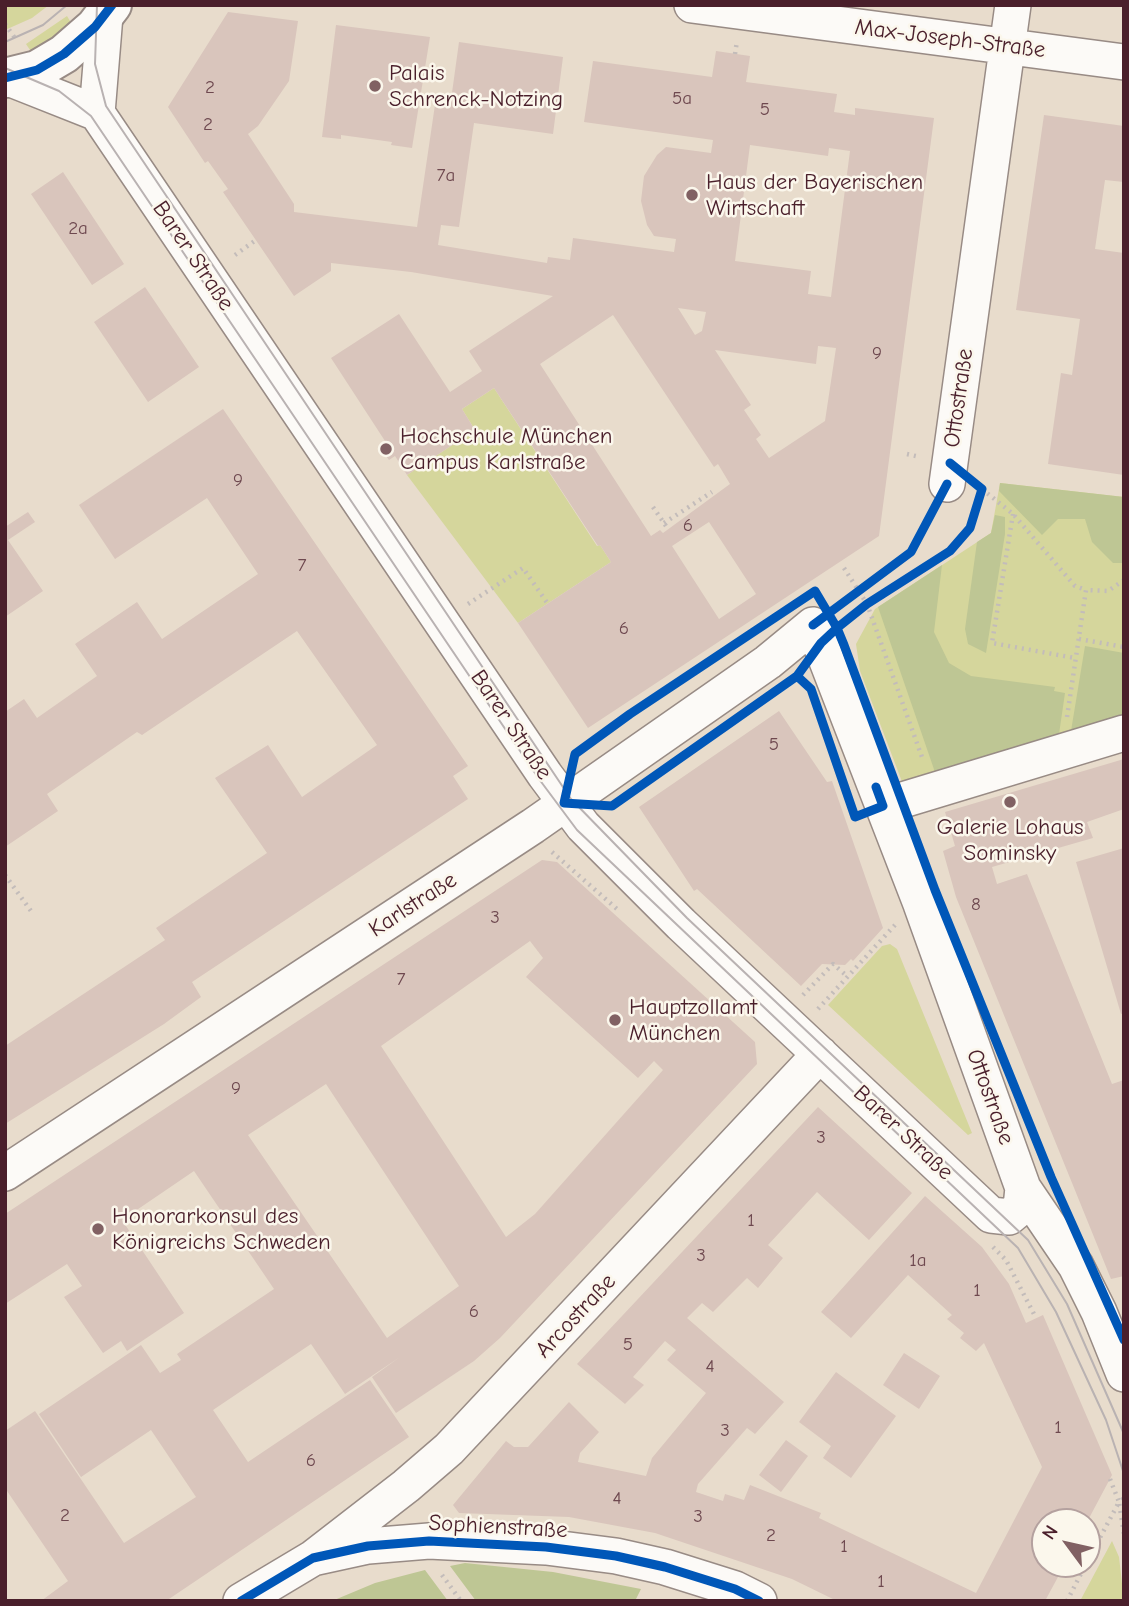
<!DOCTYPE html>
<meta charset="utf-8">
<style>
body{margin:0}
#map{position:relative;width:1129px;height:1606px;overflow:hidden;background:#e8dccc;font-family:"Comic Neue",sans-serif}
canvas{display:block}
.frame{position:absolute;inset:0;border:7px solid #4a1f2b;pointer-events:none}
.north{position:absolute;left:1031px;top:1508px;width:70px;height:70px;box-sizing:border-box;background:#fbf7ec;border:2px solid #b4a19f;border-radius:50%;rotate:303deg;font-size:19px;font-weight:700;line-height:28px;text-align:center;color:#4a1f2b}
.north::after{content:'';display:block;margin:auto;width:24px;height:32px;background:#816163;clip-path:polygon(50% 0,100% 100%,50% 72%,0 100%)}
</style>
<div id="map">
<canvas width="1129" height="1606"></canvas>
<div class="frame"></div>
<div class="north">N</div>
</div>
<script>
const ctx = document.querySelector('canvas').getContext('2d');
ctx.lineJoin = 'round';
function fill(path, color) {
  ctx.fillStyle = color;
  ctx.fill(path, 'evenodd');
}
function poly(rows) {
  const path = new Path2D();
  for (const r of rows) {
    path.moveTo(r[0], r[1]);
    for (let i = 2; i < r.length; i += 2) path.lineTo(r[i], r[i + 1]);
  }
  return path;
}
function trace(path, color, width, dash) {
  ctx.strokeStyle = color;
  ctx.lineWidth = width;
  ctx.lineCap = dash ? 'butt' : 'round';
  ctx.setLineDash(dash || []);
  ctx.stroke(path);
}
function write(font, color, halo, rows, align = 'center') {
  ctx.font = font + ' "Comic Neue",sans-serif';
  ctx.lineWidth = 5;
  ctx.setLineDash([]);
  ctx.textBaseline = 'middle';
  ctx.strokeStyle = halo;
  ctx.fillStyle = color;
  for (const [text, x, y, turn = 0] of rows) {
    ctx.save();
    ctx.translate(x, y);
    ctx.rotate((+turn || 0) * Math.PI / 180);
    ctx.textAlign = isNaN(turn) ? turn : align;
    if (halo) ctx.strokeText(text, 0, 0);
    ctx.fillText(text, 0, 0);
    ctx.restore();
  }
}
const green = poly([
 [5,5,49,5,32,18,5,30],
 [67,16,73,26,32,53,26,44],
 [494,388,597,546,600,545,611,562,518,623,407,475,475,430,462,409],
 [1000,483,1124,497,1124,721,904,787,860,671,856,644,875,609,991,533],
 [890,944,897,949,972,1133,968,1135,828,1005,882,946],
 [1112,1541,1119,1557,1124,1601,1080,1601]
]);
const forest = poly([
 [1000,483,1124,497,1124,563,1113,563,1092,542,1085,519,1058,519,1042,535,999,491],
 [995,515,1005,517,1005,534,986,653,968,644,965,629,977,542,991,533],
 [942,565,934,632,949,663,971,676,1055,687,1054,691,1065,693,1058,741,937,778,878,607],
 [1085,646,1124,653,1124,721,1070,737],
 [465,1563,553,1572,641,1589,635,1601,476,1601,450,1566],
 [425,1570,448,1601,332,1601,375,1583]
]);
const building = poly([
 [228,12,298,21,289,81,258,126,248,134,294,204,294,212,417,227,436,98,451,100,459,42,563,57,553,134,474,123,459,227,441,225,438,245,547,263,548,257,570,260,573,238,674,252,676,239,654,236,647,225,641,201,644,176,657,155,666,147,711,153,713,140,584,122,593,61,712,77,716,51,750,56,746,82,837,94,834,112,855,115,855,108,934,118,879,536,588,728,518,623,611,562,600,545,598,546,494,388,462,409,475,430,407,475,395,456,389,460,379,446,385,441,331,358,399,314,450,392,482,371,469,351,553,296,411,272,331,263,331,271,294,296,223,192,228,189,208,161,205,163,168,107],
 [750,145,828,156,829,148,850,151,831,297,808,294,811,271,735,261],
 [678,308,706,312,702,331,695,335],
 [613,315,714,467,718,464,730,484,663,533,660,530,651,536,540,364],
 [818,346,836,348,825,421,769,458,756,439,761,435,744,410,751,405,715,350,816,364],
 [709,522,756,594,719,619,672,546],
 [336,25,430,37,412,148,391,145,392,142,341,135,341,139,322,137],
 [1044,115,1124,126,1124,182,1105,180,1095,249,1124,253,1124,475,1048,464,1061,373,1072,375,1080,319,1016,310],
 [63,172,124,264,92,285,31,194],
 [145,287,199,367,148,402,94,322],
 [223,409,468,766,453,776,468,799,192,982,201,997,164,1024,5,1124,5,1046,165,940,156,928,267,853,215,778,268,745,302,797,377,745,297,631,142,735,137,732,47,794,58,811,5,847,5,712,24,699,37,718,97,676,75,644,137,602,162,639,258,574,207,498,115,559,79,505],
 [28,512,35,522,8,540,43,591,5,617,5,527],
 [779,711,827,782,832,781,883,928,853,961,851,959,845,965,822,964,801,986,697,889,694,891,639,807],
 [1124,759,1124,809,1087,822,1093,838,992,867,997,884,1027,874,1112,1084,1124,1080,1124,1276,1111,1279,956,897,943,851,955,846,945,812],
 [1124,848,1124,1013,1121,1014,1076,862],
 [542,860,557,862,755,1042,757,1064,500,1338,474,1361,396,1413,372,1377,400,1357,345,1394,311,1344,213,1410,248,1462,370,1380,409,1437,166,1601,41,1601,68,1581,5,1488,5,1431,35,1411,124,1543,196,1497,151,1430,81,1477,39,1414,141,1345,160,1373,181,1360,177,1354,274,1289,194,1171,122,1220,184,1313,127,1351,121,1341,103,1353,64,1297,82,1286,67,1264,5,1304,5,1214],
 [530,941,543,958,526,977,638,1078,654,1061,663,1070,535,1214,506,1237,381,1046],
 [326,1084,459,1286,387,1338,248,1135],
 [818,1107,912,1193,869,1240,817,1192,768,1245,783,1258,758,1288,747,1278,713,1312,702,1303,687,1318,784,1402,755,1434,747,1428,698,1484,696,1492,723,1501,725,1494,744,1500,750,1485,821,1513,819,1518,976,1593,1042,1467,984,1343,976,1351,960,1338,964,1333,947,1319,952,1315,908,1275,851,1338,821,1312,925,1196,982,1247,1009,1284,1026,1323,1043,1315,1112,1475,1087,1522,1045,1522,1045,1564,1065,1564,1045,1601,837,1601,792,1579,655,1533,569,1517,459,1513,453,1505,506,1441,514,1447,528,1447,569,1402,599,1432,580,1453,578,1462,646,1476,652,1458,706,1393,667,1360,676,1350,665,1341,633,1377,644,1385,625,1404,577,1364],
 [904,1353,940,1376,919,1409,883,1385],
 [836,1372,896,1416,851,1478,823,1458,831,1446,799,1422],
 [786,1440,808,1456,781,1492,759,1475]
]);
const path = poly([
 [5,24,17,41],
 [735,54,737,41],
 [235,255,256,240],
 [907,454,920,457],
 [982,489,1013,514,1075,586,1086,590],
 [653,507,668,529],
 [1013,514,992,643,1075,658],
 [664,523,712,492],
 [844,568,867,604,923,760],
 [468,604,523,568,548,604],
 [1079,639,1124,647],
 [1067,717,1086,590,1108,591,1124,580],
 [552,852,617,909],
 [5,875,31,911],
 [803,995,833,964,847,976],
 [818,1009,895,925],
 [993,1247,1006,1260,1036,1318],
 [1110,1479,1119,1502,1124,1498],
 [1087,1562,1119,1502,1124,1534],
 [442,1575,461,1601],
 [1067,1601,1086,1564]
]);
const minor = poly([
 [692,5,1124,62],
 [6,77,97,113,545,775,583,826,681,924,991,1215,1009,1217,1021,1207,1023,1188],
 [97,113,105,15],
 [947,484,1013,5],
 [883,806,1124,733],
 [5,1173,533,826,768,662,813,625,921,904,1023,1188,1076,1266,1099,1312,1124,1374],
 [313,1558,406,1486,449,1449,820,1054],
 [241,1601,313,1558,368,1546,429,1541,546,1547,616,1556,665,1567,735,1589,759,1601]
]);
const major = poly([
 [5,78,37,70,64,54,95,27,112,5]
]);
const tram = poly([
 [97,5,95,64,106,106,571,799,687,918,1028,1240,1067,1304,1124,1434],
 [5,42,43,25,67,5],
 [5,68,59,91,91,116,539,779,577,830,1018,1248,1056,1312,1106,1420,1124,1474]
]);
const cycleway = poly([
 [5,78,37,70,64,54,95,27,112,5],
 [950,463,982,489,970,528,950,551,867,604,837,628,821,643,797,676,612,806,564,803,575,754,630,714,815,591,837,628,844,645,935,890,1051,1177,1124,1340],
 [813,625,911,552,947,484],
 [797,676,811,689,855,817,883,806,876,787],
 [241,1601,313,1558,368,1546,429,1541,546,1547,616,1556,665,1567,735,1589,759,1601]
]);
const markers = [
 [375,86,7,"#816163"],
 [692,195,7,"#816163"],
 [386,449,7,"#816163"],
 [1010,802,7,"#816163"],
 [615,1020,7,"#816163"],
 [98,1229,7,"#816163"]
];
const numberNames = [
 ["2",210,88],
 ["5a",682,99],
 ["5",765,110],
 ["2",208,125],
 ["7a",446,176],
 ["2a",78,229],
 ["9",877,354],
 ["9",238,481],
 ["6",688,526],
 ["7",302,566],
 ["6",624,629],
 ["5",774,745],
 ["8",976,905],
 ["3",495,918],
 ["7",401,980],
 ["9",236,1089],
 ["3",821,1138],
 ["1",751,1221],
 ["3",701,1256],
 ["1a",918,1261],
 ["1",977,1291],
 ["6",474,1312],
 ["5",628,1345],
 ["4",710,1367],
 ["1",1058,1428],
 ["3",725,1431],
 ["6",311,1461],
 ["4",617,1499],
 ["2",65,1516],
 ["3",698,1517],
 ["2",771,1536],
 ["1",844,1547],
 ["1",881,1582]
];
const streetNames = [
 ["Max-Joseph-Straße",950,39,7],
 ["Barer Straße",193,256,56],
 ["Ottostraße",959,398,-82],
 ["Barer Straße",511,725,56],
 ["Karlstraße",413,905,-33],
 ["Ottostraße",990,1097,70],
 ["Barer Straße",903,1133,43],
 ["Arcostraße",576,1316,-47],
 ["Sophienstraße",498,1527,3]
];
const poiNames = [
 ["Palais",389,73],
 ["Schrenck-Notzing",389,99],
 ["Haus der Bayerischen",706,182],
 ["Wirtschaft",706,208],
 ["Hochschule München",400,436],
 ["Campus Karlstraße",400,462],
 ["Galerie Lohaus",1010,827,"center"],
 ["Sominsky",1010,853,"center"],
 ["Hauptzollamt",629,1007],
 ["München",629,1033],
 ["Honorarkonsul des",112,1216],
 ["Königreichs Schweden",112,1242]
];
fill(green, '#d5d69c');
fill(forest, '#bec694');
fill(building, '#d9c5bc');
trace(minor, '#988b85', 38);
trace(major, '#988b85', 42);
trace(path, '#c3bcba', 4.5, [2, 5]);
trace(minor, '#fcfaf7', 35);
trace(major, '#fcfaf7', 38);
trace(tram, '#b9b2b2', 2);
trace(cycleway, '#0057b8', 9);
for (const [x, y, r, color] of markers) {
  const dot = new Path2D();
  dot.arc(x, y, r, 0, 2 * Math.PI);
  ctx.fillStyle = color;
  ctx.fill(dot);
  trace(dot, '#fbf7ec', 2.5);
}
write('19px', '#6e484f', null, numberNames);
write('23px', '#4a1f2b', '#fbf7ec', streetNames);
write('23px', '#4a1f2b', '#fbf7ec', poiNames, 'left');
</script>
